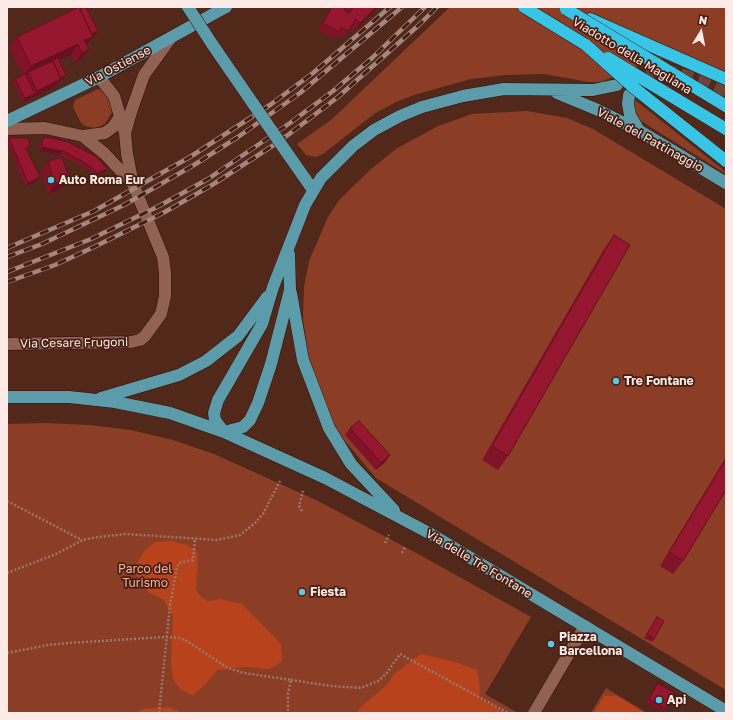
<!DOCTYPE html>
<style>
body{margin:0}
#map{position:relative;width:733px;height:720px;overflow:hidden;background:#52281b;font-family:"Golos Text",sans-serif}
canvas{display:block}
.frame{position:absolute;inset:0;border:8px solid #fbeae5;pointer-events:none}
.north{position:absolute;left:681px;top:12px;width:40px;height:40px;-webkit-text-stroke:3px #471d11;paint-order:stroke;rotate:10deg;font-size:11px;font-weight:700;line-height:16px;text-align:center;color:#fbeae5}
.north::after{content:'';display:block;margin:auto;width:14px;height:18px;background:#fbeae5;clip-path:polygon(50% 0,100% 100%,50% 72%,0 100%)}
</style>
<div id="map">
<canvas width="733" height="720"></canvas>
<div class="frame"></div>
<div class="north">N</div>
</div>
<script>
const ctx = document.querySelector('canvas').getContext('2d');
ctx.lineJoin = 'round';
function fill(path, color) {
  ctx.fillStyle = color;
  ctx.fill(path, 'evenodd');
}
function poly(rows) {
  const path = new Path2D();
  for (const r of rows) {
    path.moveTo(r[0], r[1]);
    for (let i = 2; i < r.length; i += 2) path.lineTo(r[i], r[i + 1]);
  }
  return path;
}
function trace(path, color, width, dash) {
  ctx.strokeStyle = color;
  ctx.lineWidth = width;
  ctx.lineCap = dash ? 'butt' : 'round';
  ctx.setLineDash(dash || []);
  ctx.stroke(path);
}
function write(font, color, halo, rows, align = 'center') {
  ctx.font = font + ' "Golos Text",sans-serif';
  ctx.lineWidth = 3.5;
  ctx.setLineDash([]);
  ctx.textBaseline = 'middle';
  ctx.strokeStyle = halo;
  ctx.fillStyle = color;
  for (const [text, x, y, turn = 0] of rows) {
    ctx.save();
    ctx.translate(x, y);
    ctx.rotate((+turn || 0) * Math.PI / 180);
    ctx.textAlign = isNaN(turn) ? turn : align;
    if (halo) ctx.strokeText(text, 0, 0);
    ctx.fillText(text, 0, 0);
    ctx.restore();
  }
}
const green = poly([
 [450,7,726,7,726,73,668,57,645,63,601,82,589,82,544,74,505,75,471,79,414,95,396,102,374,114,323,154,316,157,306,155,297,144,331,120],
 [98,89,107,93,112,112,105,124,95,128,85,126,81,123,73,107,75,100],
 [635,100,726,172,726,174,641,121,635,111],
 [527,111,567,118,593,129,726,209,726,690,376,478,335,429,308,358,303,319,304,287,309,261,328,217,340,199,370,170,396,149,438,126,472,114],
 [45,423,89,425,131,430,173,440,214,454,318,501,422,556,531,617,485,694,516,712,515,713,7,713,7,424],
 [606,688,647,713,591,713]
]);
const forest = poly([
 [172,541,187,545,198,552,196,590,200,596,208,601,221,599,242,604,281,644,282,662,269,669,246,667,217,670,205,685,193,695,181,690,173,679,171,662,173,617,164,600,150,593,139,582,135,567,144,551,155,542],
 [421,654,455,662,477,670,480,688,479,698,506,713,356,713,364,704,387,685,394,674],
 [604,696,617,696,646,713,594,713],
 [169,707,182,713,135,713,143,709]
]);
const majorTunnel = poly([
 [630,80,648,71,664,70,699,79,726,92]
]);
const path = poly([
 [7,501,82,540],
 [302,511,299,506,303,491],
 [385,543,389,535],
 [402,553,405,547],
 [7,573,56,554,83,540,92,538,125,534,217,540,240,535,255,523,263,514,280,481],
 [7,653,48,645,68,643,166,637,179,638,187,641,228,668,244,673,291,680,288,693,288,713],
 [291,680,331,686,361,688,378,681,386,674,400,654,508,713],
 [159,713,170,605,177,567,179,563,193,560,195,538]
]);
const minor = poly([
 [99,77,114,96,125,133],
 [7,129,45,128,83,136,105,154,133,184],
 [83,136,105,133,113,127,120,117],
 [7,344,131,342,140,340,145,336,161,314,165,296,165,273,163,257,133,184,127,154,125,133,131,112,144,75,170,39],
 [534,713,585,626]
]);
const major = poly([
 [212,44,254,105],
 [617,85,593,90,504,89,463,96,422,107,400,116,374,130,353,146,321,178,305,205,273,287,262,324,218,400,214,413,215,420,224,432,325,478,429,533,726,711],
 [557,93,598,110,638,130,726,183],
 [629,95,628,104,630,115,638,129],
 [7,121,99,77,226,7],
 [285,150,313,190],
 [291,293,303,360,329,428,351,464,394,510],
 [7,397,69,397,115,402,170,413,224,432,243,427,250,420,258,403,271,364,290,290,289,254],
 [101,398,179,375,206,361,238,336,267,297]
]);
const highway = poly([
 [524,7,586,45],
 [590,19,726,79]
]);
const rail = poly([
 [7,248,94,211,190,157,270,105,313,73,390,7],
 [7,257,42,244,124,205,194,165,238,137,300,93,402,7],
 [7,272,91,239,159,206,208,179,290,123,333,91,372,58,425,7],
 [7,282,55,265,94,247,163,213,212,185,280,141,338,97,420,24,437,7]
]);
const majorBridge = poly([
 [188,7,212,44],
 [254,105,285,150]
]);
const highwayBridge = poly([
 [566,9,726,106],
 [586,45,633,87,726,161],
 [608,58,726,129]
]);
const wall = poly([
 [332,7,352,7,348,12,344,9,344,10,349,13,378,7,355,31,351,27,343,38,336,36,334,39,318,30],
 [17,37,93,38,91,39,87,45,89,49,81,60,75,63,71,54,59,60,66,75,64,79,60,81,56,86,23,102,13,83,15,79,23,75,9,48],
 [9,138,30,146,27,150,37,181,25,186,7,142],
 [42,139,104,173,95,176,91,171,78,164,60,155,40,151,40,142],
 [48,161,62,189,48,194,41,172],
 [614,235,508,456,498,470,482,460,604,249],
 [350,428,390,455,385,462,376,470,345,435],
 [726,457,726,490,683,561,673,574,660,566],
 [657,617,654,639,652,642,644,638],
 [658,683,666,709,663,712,646,703]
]);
const shadedWall = poly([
 [376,7,378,7,355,31,360,23],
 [98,31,93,38,91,39,85,47,80,47,88,36],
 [78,44,71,54,46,66,28,72,26,75,23,77,31,66],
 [89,49,81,60,75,63,82,53],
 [66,75,64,79,60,81,56,86,23,102,25,98,35,94,37,91],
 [42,147,63,151,60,155,40,151],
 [107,169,104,173,95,176,97,173],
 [40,177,37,181,25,186,28,183],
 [69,178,62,189,48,194,55,184],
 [390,455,385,462,376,470,381,463]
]);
const building = poly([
 [79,7,93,37,84,40,89,49,82,53,78,44,31,66,17,37,79,7],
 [85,7,86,7,98,31,92,34,80,9,85,7],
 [332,7,345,7,344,10,349,13,354,7,376,7,360,23,356,19,348,31,341,28,339,32,323,23,332,7],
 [58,58,66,75,61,78,53,61,49,62,58,58],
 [53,61,61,79,37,91,28,72,53,61],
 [25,74,35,94,25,98,15,79,25,74],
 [48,137,68,142,97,157,107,169,97,173,93,168,80,160,63,151,42,147,42,139,48,137],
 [9,138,28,138,30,146,26,148,40,177,28,183,9,138],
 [62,157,69,178,55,184,48,161,62,157],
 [614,235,630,245,508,456,492,446,614,235],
 [359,421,390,455,381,463,350,428,359,421],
 [726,459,726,490,683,561,669,552,726,459],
 [657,617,664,621,654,639,647,634,657,617],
 [658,683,675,693,666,709,649,699,658,683]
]);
const markers = [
 [51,180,4,"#59c8e5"],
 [616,381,4,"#59c8e5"],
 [302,592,4,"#59c8e5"],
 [551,644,4,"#59c8e5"],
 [659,700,4,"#59c8e5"]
];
const streetNames = [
 ["Viadotto della Magliana",632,56,31],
 ["Via Ostiense",118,66,-28],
 ["Viale del Pattinaggio",650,140,29],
 ["Via Cesare Frugoni",74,343,-1],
 ["Via delle Tre Fontane",479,564,31]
];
const poiNames = [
 ["Auto Roma Eur",59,180],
 ["Tre Fontane",624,381],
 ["Fiesta",310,592],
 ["Piazza",559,637],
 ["Barcellona",559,651],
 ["Api",667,700]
];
const parkNames = [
 ["Parco del",145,569],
 ["Turismo",145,583]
];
fill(green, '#8c3d25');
fill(forest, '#b7421b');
trace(majorTunnel, '#6b4539', 12, [12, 6]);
trace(minor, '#360e03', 13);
trace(major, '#360e03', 13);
trace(highway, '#360e03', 13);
trace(path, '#997970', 2.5, [2, 2]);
trace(minor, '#916152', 12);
trace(major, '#5c9caa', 12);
trace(highway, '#38c4e5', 12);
trace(rail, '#a4867d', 4.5);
trace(rail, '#471d11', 3, [9]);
trace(majorBridge, '#360e03', 13, []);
trace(highwayBridge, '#360e03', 13, []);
trace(majorBridge, '#5c9caa', 12);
trace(highwayBridge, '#38c4e5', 12);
fill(wall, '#801328');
fill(shadedWall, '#680f21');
fill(building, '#95162f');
trace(building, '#680f21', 1);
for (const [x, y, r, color] of markers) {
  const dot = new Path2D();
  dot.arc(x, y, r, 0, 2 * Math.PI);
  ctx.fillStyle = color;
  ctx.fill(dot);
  trace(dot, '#471d11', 1.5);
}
write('12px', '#fbeae5', '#471d11', streetNames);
write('bold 12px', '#fbeae5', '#471d11', poiNames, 'left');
write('12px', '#f1b4a2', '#471d11', parkNames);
</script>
